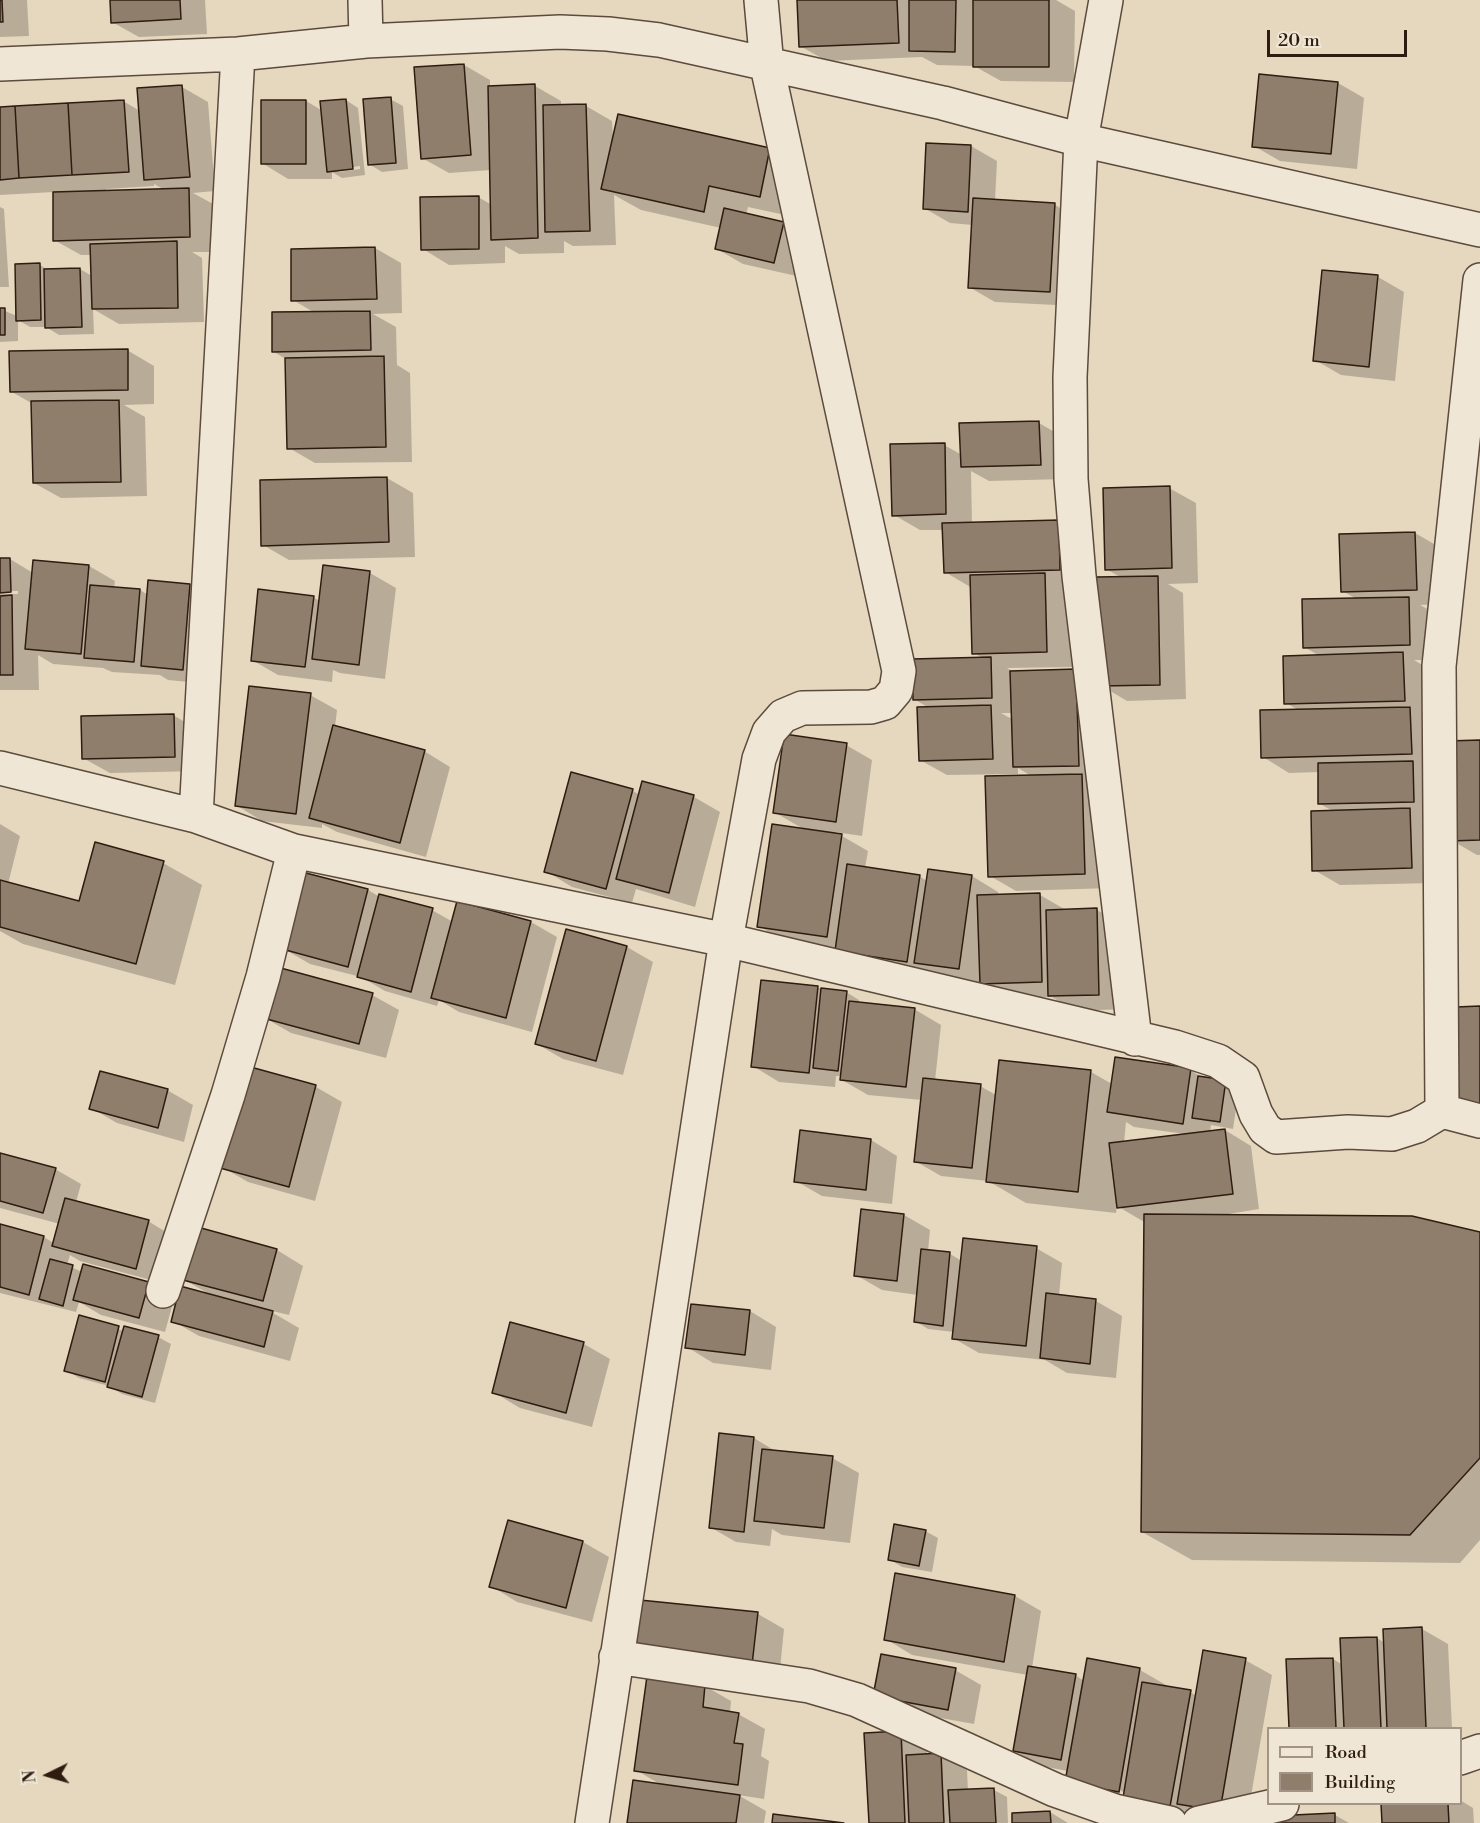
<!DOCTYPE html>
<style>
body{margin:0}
#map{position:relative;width:1480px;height:1823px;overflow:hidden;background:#e6d8bf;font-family:"Libre Bodoni",serif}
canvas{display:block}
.legend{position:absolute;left:1267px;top:1727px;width:195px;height:78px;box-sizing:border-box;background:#efe6d5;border:2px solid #a29587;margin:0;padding:8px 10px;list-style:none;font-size:18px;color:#2e1c11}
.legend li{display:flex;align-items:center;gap:12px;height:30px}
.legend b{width:30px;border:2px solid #a29587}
.north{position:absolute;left:18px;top:1745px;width:60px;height:60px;-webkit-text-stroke:4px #efe6d5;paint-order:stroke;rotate:265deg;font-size:16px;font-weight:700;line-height:24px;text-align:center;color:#2e1c11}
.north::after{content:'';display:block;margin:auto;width:21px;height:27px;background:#2e1c11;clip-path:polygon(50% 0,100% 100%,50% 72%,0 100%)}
.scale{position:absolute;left:1267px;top:30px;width:140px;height:27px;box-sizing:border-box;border:3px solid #2e1c11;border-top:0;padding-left:8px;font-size:18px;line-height:21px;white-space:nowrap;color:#2e1c11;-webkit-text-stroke:4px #efe6d5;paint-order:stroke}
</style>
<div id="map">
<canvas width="1480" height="1823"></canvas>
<ul class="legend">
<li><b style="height:8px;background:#efe6d5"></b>Road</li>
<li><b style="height:16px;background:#8e7e6b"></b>Building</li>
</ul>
<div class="north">N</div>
<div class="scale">20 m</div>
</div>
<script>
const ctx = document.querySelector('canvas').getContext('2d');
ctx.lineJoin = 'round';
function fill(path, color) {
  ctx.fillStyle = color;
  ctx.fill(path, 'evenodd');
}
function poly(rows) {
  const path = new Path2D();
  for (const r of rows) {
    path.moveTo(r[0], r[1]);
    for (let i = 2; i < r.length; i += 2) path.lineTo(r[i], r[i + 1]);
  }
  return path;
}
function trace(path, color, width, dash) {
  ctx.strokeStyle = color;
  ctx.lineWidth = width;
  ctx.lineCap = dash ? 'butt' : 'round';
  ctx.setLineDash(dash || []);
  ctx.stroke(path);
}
const shadow = poly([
 [0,0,27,0,29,36,0,37],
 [111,0,205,0,207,34,139,37,112,22],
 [798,0,1056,0,1075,11,1074,82,1001,81,974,66,937,65,922,57,827,61,800,46],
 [464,65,490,80,490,87,535,86,561,101,561,106,586,106,612,121,613,137,770,149,808,171,799,218,748,207,746,215,783,224,810,239,801,277,743,264,717,249,721,228,641,210,614,195,616,245,573,246,564,241,564,253,519,254,505,246,505,263,449,265,423,249,478,197,492,205,491,170,449,173,422,158],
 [1338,83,1364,98,1357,169,1280,161,1254,146],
 [182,87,208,102,215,191,193,193,215,205,216,252,192,252,202,258,204,322,119,324,93,309,94,334,59,335,46,327,30,327,18,320,18,341,0,342,0,309,17,316,40,265,48,270,80,269,92,276,92,255,81,255,54,240,54,192,0,195,0,108,123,101,140,111],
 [154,184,165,190,106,192,106,189,154,186],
 [390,99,403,106,408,169,382,172,369,164],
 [346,100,358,108,365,175,342,178,332,172,332,179,288,179,262,163,306,101,323,111],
 [360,166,360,169,339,172,339,169],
 [928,144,971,146,997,161,995,201,1055,205,1081,220,1076,306,995,302,969,287,973,225,950,223,924,208],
 [0,207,4,209,9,287,0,287],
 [375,248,401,263,402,313,373,314,396,327,397,365,410,373,412,462,315,463,289,448,286,359,274,352,315,313,293,300],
 [1378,277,1404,292,1395,381,1341,375,1315,360],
 [127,350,154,366,154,404,124,405,145,417,147,496,61,498,34,483,33,404,12,392],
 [1039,423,1065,438,1066,479,989,481,971,471,972,524,1058,522,1086,585,1062,585,1071,590,1073,667,1007,668,1014,672,1076,671,1122,578,1106,569,1169,488,1196,503,1198,583,1168,584,1183,593,1186,699,1127,701,1102,686,1111,888,1016,891,990,876,1033,777,1018,768,1018,774,947,775,920,760,929,708,914,699,984,659,974,653,972,588,945,572,944,530,920,530,894,515,944,445,962,455],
 [1001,713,1012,713,1013,719,1008,717],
 [387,478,413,493,415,557,289,560,263,545,262,481],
 [1415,533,1441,548,1443,604,1420,605,1435,613,1436,660,1414,660,1429,669,1430,715,1422,715,1436,723,1440,817,1423,817,1436,825,1437,883,1340,885,1314,870,1333,811,1320,804,1319,772,1289,773,1263,757,1300,711,1286,703,1320,656,1304,647,1357,599,1342,591,1340,535],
 [0,559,10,559,33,573,89,566,115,581,114,588,140,590,148,595,190,585,216,600,209,684,168,680,160,675,112,672,103,668,53,664,38,655,39,690,0,690,0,594,18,594,18,591,0,591],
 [370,573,396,588,385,679,340,673,333,670,332,682,278,675,252,660,314,598,320,601],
 [310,695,337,710,335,727,424,751,450,767,426,857,337,832,322,824,322,828,262,821,236,805],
 [173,715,200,731,201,771,110,773,83,758],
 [1480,742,1480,855,1477,855,1451,840],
 [846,745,872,760,862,836,835,832,868,851,865,868,919,876,927,881,929,871,972,876,998,892,998,896,1040,895,1066,910,1097,910,1123,925,1125,1009,1076,1011,1052,997,1007,998,981,983,933,976,836,949,785,942,759,926,807,831,774,812],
 [643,783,694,797,720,812,695,907,636,889,632,903,572,887,546,871,633,791,640,795],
 [0,824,20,836,8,884,80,903,163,863,202,885,175,985,23,944,0,931],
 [303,873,368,890,380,897,432,910,453,922,531,922,557,937,532,1032,459,1012,439,1000,437,1006,385,991,361,977,310,964,284,949],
 [567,931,627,947,653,962,623,1075,563,1059,537,1044],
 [818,988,846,992,859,1000,859,1003,914,1009,941,1025,935,1081,980,1086,996,1095,1091,1072,1112,1084,1190,1070,1205,1079,1239,1089,1233,1129,1211,1125,1210,1132,1225,1130,1251,1146,1259,1209,1216,1216,1480,1234,1480,1540,1460,1563,1192,1560,1142,1532,1146,1223,1117,1206,1116,1213,1026,1203,988,1181,941,1176,915,1161,922,1100,868,1095,842,1080,842,1076,836,1076,835,1087,779,1082,753,1066],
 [1126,1122,1134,1127,1185,1134,1124,1143],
 [372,995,399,1010,386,1058,291,1033,265,1018],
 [248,1068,316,1087,342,1102,315,1201,248,1182,222,1167],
 [167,1090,193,1105,184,1142,117,1123,91,1108],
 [871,1140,897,1156,892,1204,822,1196,796,1181],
 [0,1154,55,1169,81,1184,76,1202,148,1221,174,1237,162,1283,80,1261,70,1255,67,1265,82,1272,148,1283,174,1299,165,1332,101,1315,79,1302,76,1312,0,1293,0,1225,44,1237,55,1244,60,1224,0,1208],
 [904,1215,930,1230,928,1251,950,1254,962,1261,1036,1248,1062,1263,1059,1296,1096,1301,1122,1316,1116,1378,1067,1373,1045,1360,979,1353,953,1338,954,1332,928,1329,915,1321,918,1295,882,1290,856,1275],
 [277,1250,303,1266,289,1315,268,1310,299,1328,290,1361,199,1336,173,1321,211,1295,181,1278],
 [750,1311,776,1327,771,1370,713,1363,687,1347],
 [80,1317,124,1331,158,1337,171,1344,155,1403,122,1394,109,1386,79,1378,66,1370],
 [511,1324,584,1344,610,1359,592,1427,520,1408,493,1392],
 [754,1438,777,1452,832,1458,859,1473,850,1543,782,1535,772,1529,770,1546,736,1542,710,1527],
 [925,1531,938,1538,932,1572,902,1567,889,1559],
 [583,1542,609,1557,592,1622,517,1602,491,1586],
 [1015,1596,1041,1611,1032,1668,1075,1675,1084,1681,1088,1660,1140,1670,1166,1685,1166,1687,1190,1692,1197,1696,1245,1660,1272,1675,1247,1819,1335,1815,1349,1823,1196,1823,1150,1818,1068,1771,1041,1766,1015,1751,1028,1675,912,1655,886,1639],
 [1114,1787,1125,1793,1125,1797,1112,1789],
 [758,1614,784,1629,779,1679,662,1666],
 [1422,1629,1448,1644,1452,1728,1290,1728,1287,1661,1333,1659,1343,1665,1377,1638,1385,1643],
 [955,1670,981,1685,974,1724,901,1711,875,1695],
 [705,1686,731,1701,730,1713,738,1714,765,1729,761,1756,769,1761,764,1799,738,1795,766,1811,764,1823,629,1823,663,1786,636,1770],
 [901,1732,927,1748,927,1755,941,1755,967,1770,968,1791,994,1790,1007,1797,1008,1823,870,1823],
 [1460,1800,1473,1808,1474,1823,1383,1823,1383,1804,1460,1804],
 [1050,1812,1068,1823,1014,1823]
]);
const building = poly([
 [0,0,2,0,3,22,0,22,0,0],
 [110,0,180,0,181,19,111,23,110,0],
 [797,0,897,0,899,43,799,47,797,0],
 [909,0,956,0,955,52,909,51,909,0],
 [973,0,1049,0,1049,67,973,67,973,0],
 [464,64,471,155,421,159,414,67,464,64],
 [1259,74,1338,82,1331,154,1252,147,1259,74],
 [535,84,538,238,491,240,488,86,535,84],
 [182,85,190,177,144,180,137,88,182,85],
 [391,97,396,163,368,165,363,99,391,97],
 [346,99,353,169,327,172,320,101,346,99],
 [124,100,129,172,72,175,68,103,124,100],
 [261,100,306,100,306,164,261,164,261,100],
 [68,103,72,175,19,178,15,106,68,103],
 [586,104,590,231,545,232,543,105,586,104],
 [15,106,19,178,0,180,0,107,15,106],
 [618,114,770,148,760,197,709,186,704,212,601,189,618,114],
 [926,143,971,145,968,212,923,209,926,143],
 [189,188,190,237,53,241,53,192,189,188],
 [479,196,479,249,421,250,420,197,479,196],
 [973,198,1055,203,1050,292,968,288,973,198],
 [724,208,784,222,774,263,715,249,724,208],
 [177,241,178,308,92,309,90,244,177,241],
 [375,247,377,299,291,301,291,249,375,247],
 [40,263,41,320,16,321,15,264,40,263],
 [80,268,82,327,45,328,44,269,80,268],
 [1322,270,1378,275,1369,367,1313,361,1322,270],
 [0,308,5,308,5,335,0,335,0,308],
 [370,311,371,350,272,352,272,312,370,311],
 [128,349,128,390,10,392,9,351,128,349],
 [384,356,386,447,287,449,285,358,384,356],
 [119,400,121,482,33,483,31,401,119,400],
 [1039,421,1041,465,961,467,959,423,1039,421],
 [945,443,946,514,892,516,890,444,945,443],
 [387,477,389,542,261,546,260,480,387,477],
 [1170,486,1172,568,1105,570,1103,488,1170,486],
 [1059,520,1060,570,944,573,942,523,1059,520],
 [1415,532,1417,590,1341,592,1339,534,1415,532],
 [0,558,10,558,11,592,0,593,0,558],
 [33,560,89,565,81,654,25,649,33,560],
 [323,565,370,571,359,665,312,659,323,565],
 [1045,573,1047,652,972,654,970,575,1045,573],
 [1158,576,1160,685,1100,686,1096,577,1158,576],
 [148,580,190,584,183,670,141,666,148,580],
 [90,585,140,589,134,662,84,658,90,585],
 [258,589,314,596,305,667,251,661,258,589],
 [12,595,13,675,0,675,0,596,12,595],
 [1409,597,1410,645,1303,648,1302,599,1409,597],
 [1403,652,1405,701,1284,704,1283,656,1403,652],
 [991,657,992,698,913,700,912,659,991,657],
 [1076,669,1079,766,1013,767,1010,671,1076,669],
 [249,686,311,693,296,814,235,806,249,686],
 [991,705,993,759,919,761,917,707,991,705],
 [1410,707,1412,754,1261,758,1260,710,1410,707],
 [174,714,175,757,82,759,81,716,174,714],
 [333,725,425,750,400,843,309,818,333,725],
 [784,734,847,743,836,822,773,813,784,734],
 [1480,740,1480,840,1450,841,1447,741,1480,740],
 [1413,761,1414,802,1318,804,1318,763,1413,761],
 [571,772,633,789,606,889,544,872,571,772],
 [1082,774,1085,874,988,877,985,776,1082,774],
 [642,781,694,795,669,893,616,879,642,781],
 [1410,808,1412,868,1312,871,1311,811,1410,808],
 [772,824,842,834,827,937,757,927,772,824],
 [95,842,164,861,136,964,0,927,0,880,79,901,95,842],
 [847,864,920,875,907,962,835,951,847,864],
 [928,869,972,875,959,969,914,963,928,869],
 [302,872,368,889,348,967,282,949,302,872],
 [1040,893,1042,982,980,984,977,895,1040,893],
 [379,894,433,908,411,992,357,977,379,894],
 [457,901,531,921,506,1018,431,998,457,901],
 [1097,908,1099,995,1048,996,1046,910,1097,908],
 [566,929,627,946,596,1061,535,1044,566,929],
 [277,967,373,993,359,1044,263,1018,277,967],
 [761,980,818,986,809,1073,751,1067,761,980],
 [821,988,847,991,838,1071,813,1068,821,988],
 [849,1001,915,1008,906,1087,840,1080,849,1001],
 [1480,1006,1480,1104,1459,1105,1456,1007,1480,1006],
 [1115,1057,1191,1068,1183,1124,1107,1112,1115,1057],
 [999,1060,1091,1070,1078,1192,986,1182,999,1060],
 [247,1066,316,1085,289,1187,220,1168,247,1066],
 [100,1071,168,1089,158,1128,89,1109,100,1071],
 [1198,1076,1226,1080,1220,1122,1192,1118,1198,1076],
 [923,1078,981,1084,972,1168,914,1162,923,1078],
 [1225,1129,1233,1194,1117,1208,1109,1143,1225,1129],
 [800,1130,871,1139,866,1190,794,1182,800,1130],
 [0,1153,56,1168,43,1213,0,1201,0,1153],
 [65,1198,149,1220,136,1269,52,1246,65,1198],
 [861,1209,904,1214,897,1281,854,1276,861,1209],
 [1144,1214,1412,1216,1480,1232,1480,1458,1410,1535,1141,1532,1144,1214],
 [0,1224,44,1236,29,1295,0,1287,0,1224],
 [194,1226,277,1249,263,1301,179,1279,194,1226],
 [963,1238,1037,1246,1026,1346,952,1339,963,1238],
 [921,1249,950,1252,943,1326,914,1322,921,1249],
 [50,1259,73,1265,63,1306,39,1299,50,1259],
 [83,1264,149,1282,139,1318,73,1300,83,1264],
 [180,1286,273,1311,264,1347,171,1322,180,1286],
 [1046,1293,1096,1299,1090,1364,1040,1358,1046,1293],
 [691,1304,750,1310,745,1355,685,1348,691,1304],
 [79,1315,119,1326,105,1382,64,1371,79,1315],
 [510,1322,584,1342,566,1413,492,1393,510,1322],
 [124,1326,159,1335,142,1397,107,1387,124,1326],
 [719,1433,754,1437,744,1532,709,1528,719,1433],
 [762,1449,833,1456,824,1528,754,1521,762,1449],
 [508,1520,583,1541,566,1608,489,1587,508,1520],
 [894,1524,926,1530,919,1566,888,1560,894,1524],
 [895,1573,1015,1595,1004,1662,884,1640,895,1573],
 [640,1600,758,1612,752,1665,634,1652,640,1600],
 [1422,1627,1426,1728,1387,1728,1383,1629,1422,1627],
 [1377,1637,1381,1728,1344,1728,1340,1638,1377,1637],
 [1203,1650,1246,1658,1220,1811,1177,1804,1203,1650],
 [881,1654,956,1668,948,1710,873,1696,881,1654],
 [1087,1658,1140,1668,1119,1792,1065,1782,1087,1658],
 [1333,1658,1336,1728,1289,1728,1286,1659,1333,1658],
 [1028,1666,1076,1674,1061,1760,1013,1751,1028,1666],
 [647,1676,705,1685,703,1707,739,1713,734,1743,743,1744,738,1785,634,1771,647,1676],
 [1142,1682,1191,1690,1169,1812,1122,1804,1142,1682],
 [901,1731,905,1823,869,1823,864,1733,901,1731],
 [941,1753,944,1823,909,1823,906,1755,941,1753],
 [633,1780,740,1795,736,1823,627,1823,633,1780],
 [994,1788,996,1823,950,1823,948,1790,994,1788],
 [1381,1804,1448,1804,1449,1823,1382,1823,1381,1804],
 [1050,1811,1051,1823,1012,1823,1012,1813,1050,1811],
 [1335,1813,1335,1823,1231,1823,1231,1818,1335,1813],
 [773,1814,844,1823,772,1823,773,1814]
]);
const street = poly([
 [365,0,366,41],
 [1106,0,1081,140,1070,377,1071,479,1079,576,1135,1039],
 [0,64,238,54,366,41,560,32,608,34,659,40,943,103,1081,140,1480,230],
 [0,768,196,816,294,851,726,940,1175,1047,1218,1061,1243,1078,1256,1114,1265,1129,1276,1137,1348,1132,1392,1134,1417,1126,1442,1111,1480,1121],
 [196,816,238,54],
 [1442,1111,1439,666,1480,280],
 [163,1291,228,1095,263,977,294,851],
 [616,1657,809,1686,857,1700,1055,1790,1115,1811,1170,1823],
 [1460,1758,1480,1751],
 [592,1823,726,940,759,759,769,732,783,716,802,708,871,707,885,703,896,690,899,671,767,66,761,0],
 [1199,1823,1282,1804]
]);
fill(shadow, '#0003');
fill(building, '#8e7e6b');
trace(building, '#2e1c11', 1.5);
trace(street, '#5c4b3c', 36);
trace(street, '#efe6d5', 33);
</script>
